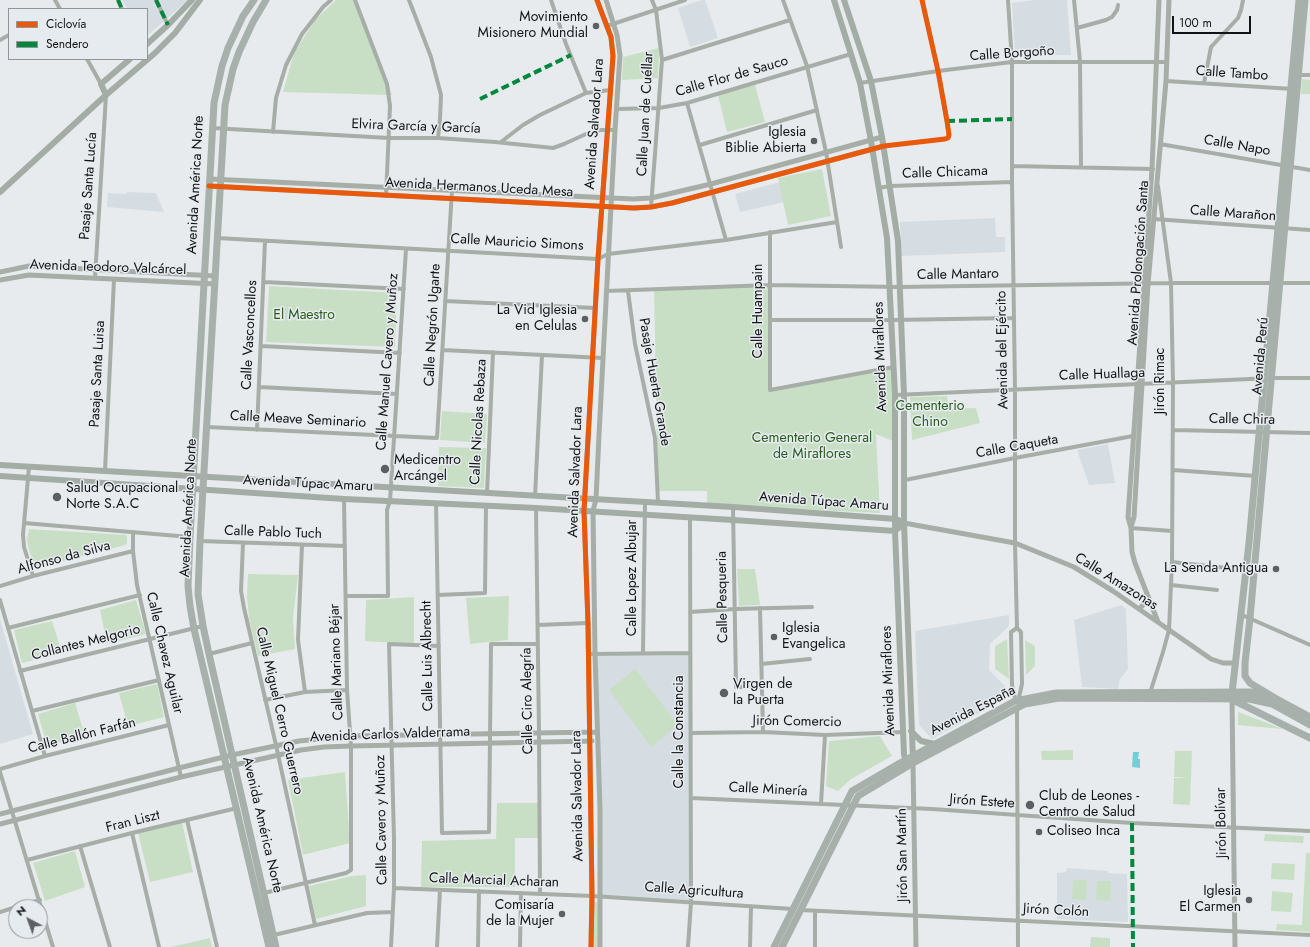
<!DOCTYPE html>
<meta charset="utf-8">
<style>
body{margin:0}
#map{position:relative;width:1310px;height:947px;overflow:hidden;background:#e8ebed;font-family:Jost,sans-serif}
canvas{display:block}
.legend{position:absolute;left:8px;top:8px;width:140px;height:52px;box-sizing:border-box;background:#e6ebef;border:1px solid #919598;margin:0;padding:5px 7px;list-style:none;font-size:12px;color:#121315}
.legend li{display:flex;align-items:center;gap:8px;height:20px}
.legend b{width:20px;border:1px solid #919598}
.north{position:absolute;left:8px;top:899px;width:40px;height:40px;box-sizing:border-box;background:#e6ebef;border:1px solid #919598;border-radius:50%;rotate:319deg;font-size:11px;font-weight:700;line-height:16px;text-align:center;color:#121315}
.north::after{content:'';display:block;margin:auto;width:14px;height:18px;background:#5d5f61;clip-path:polygon(50% 0,100% 100%,50% 72%,0 100%)}
.scale{position:absolute;left:1172px;top:16px;width:79px;height:18px;box-sizing:border-box;border:2px solid #121315;border-top:0;padding-left:5px;font-size:12px;line-height:14px;white-space:nowrap;color:#121315;-webkit-text-stroke:3px #e6ebef;paint-order:stroke}
</style>
<div id="map">
<canvas width="1310" height="947"></canvas>
<ul class="legend">
<li><b style="height:5px;background:#e8590c"></b>Ciclovía</li>
<li><b style="height:5px;background:#00873e"></b>Sendero</li>
</ul>
<div class="north">N</div>
<div class="scale">100 m</div>
</div>
<script>
const ctx = document.querySelector('canvas').getContext('2d');
ctx.lineJoin = 'round';
function fill(path, color) {
  ctx.fillStyle = color;
  ctx.fill(path, 'evenodd');
}
function poly(rows) {
  const path = new Path2D();
  for (const r of rows) {
    path.moveTo(r[0], r[1]);
    for (let i = 2; i < r.length; i += 2) path.lineTo(r[i], r[i + 1]);
  }
  return path;
}
function trace(path, color, width, dash) {
  ctx.strokeStyle = color;
  ctx.lineWidth = width;
  ctx.lineCap = dash ? 'butt' : 'round';
  ctx.setLineDash(dash || []);
  ctx.stroke(path);
}
function write(font, color, halo, rows, align = 'center') {
  ctx.font = font + ' Jost,sans-serif';
  ctx.lineWidth = 3;
  ctx.setLineDash([]);
  ctx.textBaseline = 'middle';
  ctx.strokeStyle = halo;
  ctx.fillStyle = color;
  for (const [text, x, y, turn = 0] of rows) {
    ctx.save();
    ctx.translate(x, y);
    ctx.rotate((+turn || 0) * Math.PI / 180);
    ctx.textAlign = isNaN(turn) ? turn : align;
    if (halo) ctx.strokeText(text, 0, 0);
    ctx.fillText(text, 0, 0);
    ctx.restore();
  }
}
const built = poly([
 [122,0,188,0,147,36,147,9,127,9],
 [702,0,705,0,718,38,690,47,678,8],
 [1034,0,1067,0,1071,55,1015,55,1012,3],
 [780,182,784,202,740,212,735,194],
 [127,192,156,193,164,212,107,207,108,193,127,194],
 [995,218,996,237,1005,237,1005,252,901,256,900,222],
 [1108,444,1115,483,1089,485,1077,450],
 [1121,605,1126,609,1128,669,1120,679,1118,689,1082,687,1074,620],
 [1009,615,1009,626,990,644,989,670,1007,688,1007,698,932,739,919,725,915,631],
 [0,619,33,734,0,744],
 [690,653,691,902,602,895,597,654],
 [1067,868,1108,871,1108,873,1127,874,1128,922,1057,919,1057,873,1066,872]
]);
const green = poly([
 [336,0,354,0,386,77,392,95,283,92,294,53,315,20],
 [659,48,658,78,622,80,623,57],
 [1302,79,1310,80,1310,94,1301,94],
 [755,85,765,122,727,132,718,95],
 [822,169,831,216,788,225,778,178],
 [770,285,770,389,894,367,895,442,876,434,880,513,707,505,707,491,658,491,654,290],
 [269,286,397,293,395,347,266,342],
 [947,396,949,409,976,408,980,423,912,440,910,397],
 [442,411,487,414,485,443,440,440],
 [439,447,486,448,484,488,438,486],
 [29,529,126,535,127,537,127,543,125,545,36,568,28,547,27,539],
 [737,569,755,569,760,605,739,606],
 [248,574,298,575,293,618,295,649,258,656,249,618,247,596],
 [509,596,508,640,470,644,466,598],
 [414,597,414,644,365,641,366,600],
 [136,600,146,634,107,644,100,610],
 [52,621,62,653,22,663,14,630],
 [1007,639,1009,679,995,669,995,646],
 [1025,640,1035,646,1035,666,1026,675],
 [635,669,678,725,651,747,609,690],
 [157,684,164,717,128,726,119,693],
 [75,703,85,736,47,746,38,714],
 [1238,712,1283,729,1238,725],
 [880,736,892,756,851,779,838,791,826,786,829,741],
 [1073,750,1073,760,1042,760,1041,751],
 [1175,751,1192,751,1191,778,1174,777],
 [345,772,350,843,303,855,288,780],
 [1174,778,1191,778,1190,805,1173,804],
 [497,803,539,803,538,838,515,838,515,887,421,887,422,841,496,839],
 [182,822,193,872,150,882,138,833],
 [1265,834,1304,836,1303,843,1264,841],
 [75,851,85,887,45,901,33,863],
 [1306,853,1310,853,1310,932,1276,930,1277,924,1302,925],
 [1272,863,1295,864,1294,880,1271,879],
 [366,875,366,906,316,919,309,886,352,876],
 [1073,880,1087,880,1086,900,1072,899],
 [1097,881,1111,881,1110,901,1096,900],
 [1272,891,1293,893,1291,912,1271,911],
 [594,902,599,902,598,947,593,947],
 [1091,937,1110,938,1110,947,1090,947],
 [210,938,212,947,171,947]
]);
const water = poly([
 [1133,752,1139,752,1138,759,1140,759,1140,768,1132,767]
]);
const minor = poly([
 [55,0,60,9],
 [118,0,122,9],
 [156,0,168,25],
 [355,0,387,84,390,106,386,196],
 [409,0,431,57,441,95,440,119,438,138],
 [551,0,566,44,586,93],
 [783,0,807,66,826,152,841,247],
 [1008,0,1012,62,1012,182,1015,390,1015,543,1017,628,1021,632,1022,684,1018,702],
 [1074,0,1080,61,1081,167],
 [607,26,685,0],
 [1077,28,1106,20,1112,17,1117,10,1118,5],
 [0,40,9,35],
 [87,59,101,84],
 [662,60,790,20],
 [1298,75,1310,75],
 [1166,81,1293,89],
 [860,83,938,71,1012,62,1166,62],
 [1204,83,1211,47,1238,18,1241,10,1243,0],
 [687,103,726,240],
 [617,109,659,108,687,103,851,54],
 [212,128,389,138,438,138,495,142,553,148,564,144,586,134,600,130,615,130],
 [273,132,276,98,286,65,302,34,323,7,331,0],
 [501,142,523,125,540,115,586,93,610,90],
 [1160,144,1310,170],
 [700,145,817,110],
 [884,146,945,139,948,138,949,135,938,71,922,0],
 [1012,166,1153,169],
 [879,188,890,186,1012,182],
 [651,207,662,60,656,10,652,0],
 [1154,219,1310,230],
 [770,232,770,390,894,367],
 [217,238,598,259,608,254,726,240,837,222],
 [95,278,106,95],
 [264,282,404,289],
 [606,291,770,285,899,287,1171,283,1310,283],
 [628,291,635,344,655,438,658,502],
 [445,301,595,308],
 [770,320,892,320,1014,318],
 [261,346,400,353],
 [443,350,603,358],
 [259,387,397,394],
 [895,395,1272,378,1310,378],
 [207,427,437,438,452,190],
 [257,430,265,241],
 [1173,430,1310,433],
 [29,467,23,535,24,547,33,576],
 [1173,470,1256,476],
 [105,471,114,279],
 [905,480,1015,458,1133,436],
 [487,493,493,352],
 [535,496,542,355],
 [436,503,442,833,489,832,491,644,538,644],
 [733,507,736,687,762,687],
 [536,508,539,733,540,893],
 [24,523,190,537],
 [1131,528,1172,531],
 [133,532,133,551,137,585,181,777],
 [200,541,345,546],
 [243,543,241,591,244,608,276,745,315,925],
 [302,545,298,640,305,692],
 [1172,562,1246,570],
 [1171,585,1217,590],
 [0,586,33,576,133,551],
 [438,595,485,593,486,506],
 [346,596,388,596,387,510,390,501,406,249],
 [0,600,45,756],
 [760,608,763,732],
 [690,612,735,609,812,607],
 [1242,615,1310,645],
 [538,625,588,623],
 [8,628,140,595],
 [643,653,645,502],
 [209,654,252,643],
 [588,654,690,653],
 [761,664,810,659],
 [20,671,203,626],
 [1150,693,1163,652,1169,630,1172,562,1173,383,1171,283,1158,186],
 [265,700,305,692,347,690],
 [1016,702,1012,685,1011,632,1017,628],
 [1017,709,1018,947],
 [32,711,159,680],
 [691,733,763,732,825,735,904,732],
 [0,769,45,756,169,725],
 [0,772,53,947],
 [691,798,932,809,1132,823,1310,831],
 [821,804,825,735],
 [187,820,217,947],
 [132,833,159,947],
 [80,846,110,947],
 [27,860,132,833,237,808],
 [394,888,592,896,793,909],
 [264,893,346,873,351,870,351,746,347,690,344,499],
 [17,907,40,900],
 [801,910,1310,935],
 [0,912,16,907],
 [274,935,367,913,393,912],
 [391,947,394,888,394,839,389,644,439,646],
 [437,947,440,890],
 [478,947,479,891],
 [520,947,521,893],
 [688,947,691,902,690,517],
 [750,947,751,906],
 [815,947,815,911]
]);
const tertiary = poly([
 [210,179,633,199,651,198,711,184,882,137],
 [209,186,634,208,651,207,672,203,884,146],
 [0,272,29,266,216,276],
 [0,280,29,275,215,284],
 [904,523,1015,543,1074,567,1113,591,1211,659,1223,663,1236,663],
 [1131,527,1134,517,1148,284,1166,81,1169,0],
 [1139,609,1145,603,1147,595],
 [1158,622,1135,563,1132,552,1131,528,1128,517,1152,169,1159,0],
 [1232,698,1235,947],
 [913,763,916,947],
 [0,814,179,768,232,755,299,741,350,736,597,732],
 [0,824,181,777,301,750,324,747,351,746,592,741],
 [591,947,592,896,588,623,584,511,598,259,613,56,611,37,597,0],
 [600,947,600,809,595,654,593,511,596,499,599,435,615,130,620,55,617,35,606,0]
]);
const secondary = poly([
 [834,0,860,83,871,141,887,238,895,395,895,531,904,754,906,764],
 [844,0,871,81,882,137,898,241,904,395,904,523,913,760],
 [147,44,168,25,192,0],
 [106,95,101,84,130,59],
 [0,192,106,95,155,53,175,33,200,0],
 [0,465,733,507,896,519,904,523],
 [0,476,344,499,536,508,733,520,895,531,904,523],
 [911,731,921,741,935,744]
]);
const primary = poly([
 [254,0,243,16,228,48,222,66,214,103,190,537,188,586,190,606,194,629,269,947],
 [266,0,253,22,239,52,233,69,225,105,200,541,198,594,203,626,209,654,276,947],
 [1232,693,1249,543,1299,0],
 [1275,698,1250,683,1245,676,1245,663,1250,618,1305,0],
 [1233,700,1310,738],
 [774,947,852,791,900,763,1015,701,1056,693,1250,692,1275,698,1310,717],
 [782,947,858,796,913,763,1025,704,1059,698,1249,699,1272,704,1310,725]
]);
const quiet = poly([
 [118,0,122,9],
 [156,0,168,25],
 [480,99,571,55],
 [947,121,1012,119],
 [1132,823,1133,947]
]);
const cycleway = poly([
 [209,186,634,208,651,207,672,203,884,146,945,139,948,138,949,135,947,121,938,71,922,0],
 [591,947,592,896,588,623,584,511,598,259,613,56,611,37,597,0]
]);
const markers = [
 [596,26,4,"#5d5f61"],
 [814,141,4,"#5d5f61"],
 [585,319,4,"#5d5f61"],
 [385,469,5,"#5d5f61"],
 [57,497,5,"#5d5f61"],
 [1276,569,4,"#5d5f61"],
 [774,637,4,"#5d5f61"],
 [724,693,5,"#5d5f61"],
 [1030,805,5,"#5d5f61"],
 [1039,832,4,"#5d5f61"],
 [1249,900,4,"#5d5f61"],
 [562,914,4,"#5d5f61"]
];
const poiNames = [
 ["Movimiento",588,18],
 ["Misionero Mundial",588,34],
 ["Iglesia",806,133],
 ["Biblie Abierta",806,149],
 ["La Vid Iglesia",577,311],
 ["en Celulas",577,327],
 ["Medicentro",394,461,"left"],
 ["Arcángel",394,477,"left"],
 ["Salud Ocupacional",66,489,"left"],
 ["Norte S.A.C",66,505,"left"],
 ["La Senda Antigua",1268,569],
 ["Iglesia",782,629,"left"],
 ["Evangelica",782,645,"left"],
 ["Virgen de",733,685,"left"],
 ["la Puerta",733,701,"left"],
 ["Club de Leones -",1039,797,"left"],
 ["Centro de Salud",1039,813,"left"],
 ["Coliseo Inca",1047,832,"left"],
 ["Iglesia",1241,892],
 ["El Carmen",1241,908],
 ["Comisaría",554,906],
 ["de la Mujer",554,922]
];
const streetNames = [
 ["Calle Borgoño",1012,54,-4],
 ["Calle Tambo",1232,74,4],
 ["Calle Flor de Sauco",732,77,-16],
 ["Calle Juan de Cuéllar",646,114,-87],
 ["Avenida Salvador Lara",595,124,-86],
 ["Elvira García y García",416,127,2],
 ["Calle Napo",1237,146,10],
 ["Calle Chicama",945,173,-2],
 ["Avenida América Norte",196,185,-87],
 ["Pasaje Santa Lucía",89,186,-86],
 ["Avenida Hermanos Uceda Mesa",479,188,3],
 ["Calle Marañon",1233,214,4],
 ["Calle Mauricio Simons",517,243,3],
 ["Avenida Prolongación Santa",1139,263,-86],
 ["Avenida Teodoro Valcárcel",108,268,2],
 ["Calle Mantaro",958,275,-1],
 ["Calle Huampain",759,311,-90],
 ["Calle Negrón Ugarte",433,325,-87],
 ["Calle Vasconcellos",250,335,-87],
 ["Avenida del Ejército",1003,350,-91],
 ["Avenida Perú",1261,356,-85],
 ["Avenida Miraflores",881,357,-92],
 ["Calle Manuel Cavero y Muñoz",388,362,-86],
 ["Pasaje Santa Luisa",98,374,-87],
 ["Calle Huallaga",1102,375,-2],
 ["Jirón Rimac",1161,381,-90],
 ["Pasaje Huerta Grande",654,382,80],
 ["Calle Meave Seminario",298,420,3],
 ["Calle Chira",1242,420,1],
 ["Calle Nicolas Rebaza",479,422,-87],
 ["Calle Caqueta",1017,447,-10],
 ["Avenida Salvador Lara",576,472,-88],
 ["Avenida Túpac Amaru",308,484,3],
 ["Avenida Túpac Amaru",824,502,4],
 ["Avenida América Norte",189,508,-87],
 ["Calle Pablo Tuch",273,533,2],
 ["Alfonso da Silva",64,558,-15],
 ["Calle Lopez Albujar",633,578,-90],
 ["Calle Amazonas",1116,582,32],
 ["Calle Pesqueria",723,597,-91],
 ["Collantes Melgorio",86,643,-14],
 ["Calle Chavez Aguilar",164,653,77],
 ["Calle Luis Albrecht",428,656,-91],
 ["Calle Mariano Béjar",337,662,-92],
 ["Avenida Miraflores",889,681,-92],
 ["Calle Ciro Alegría",528,701,-91],
 ["Calle Miguel Cerro Guerrero",279,711,77],
 ["Avenida España",973,711,-27],
 ["Jirón Comercio",797,722,1],
 ["Calle la Constancia",680,732,-90],
 ["Avenida Carlos Valderrama",390,735,-2],
 ["Calle Ballón Farfán",82,736,-14],
 ["Calle Minería",768,790,3],
 ["Avenida Salvador Lara",578,796,-91],
 ["Jirón Estete",982,802,4],
 ["Calle Cavero y Muñoz",382,820,-91],
 ["Fran Liszt",133,822,-14],
 ["Jirón Bolívar",1222,823,-91],
 ["Avenida América Norte",262,825,77],
 ["Jirón San Martín",903,855,-91],
 ["Calle Marcial Acharan",494,881,2],
 ["Calle Agricultura",694,891,4],
 ["Jirón Colón",1056,911,3]
];
const parkNames = [
 ["El Maestro",304,316],
 ["Cementerio",930,407],
 ["Chino",930,423],
 ["Cementerio General",812,439],
 ["de Miraflores",812,455]
];
fill(built, '#d5dde2');
fill(green, '#c8dfc5');
fill(water, '#72cfd6');
trace(minor, '#a6aea7', 4);
trace(tertiary, '#a6aea7', 5);
trace(secondary, '#a4aca6', 6);
trace(primary, '#a7b0aa', 7);
trace(quiet, '#00873e', 4, [8, 4]);
trace(cycleway, '#e8590c', 5);
for (const [x, y, r, color] of markers) {
  const dot = new Path2D();
  dot.arc(x, y, r, 0, 2 * Math.PI);
  ctx.fillStyle = color;
  ctx.fill(dot);
  trace(dot, '#e6ebef', 1.5);
}
write('14px', '#121315', '#e6ebef', poiNames, 'right');
write('14px', '#121315', '#e6ebef', streetNames);
write('14px', '#285d1b', '#e6ebef', parkNames);
</script>
